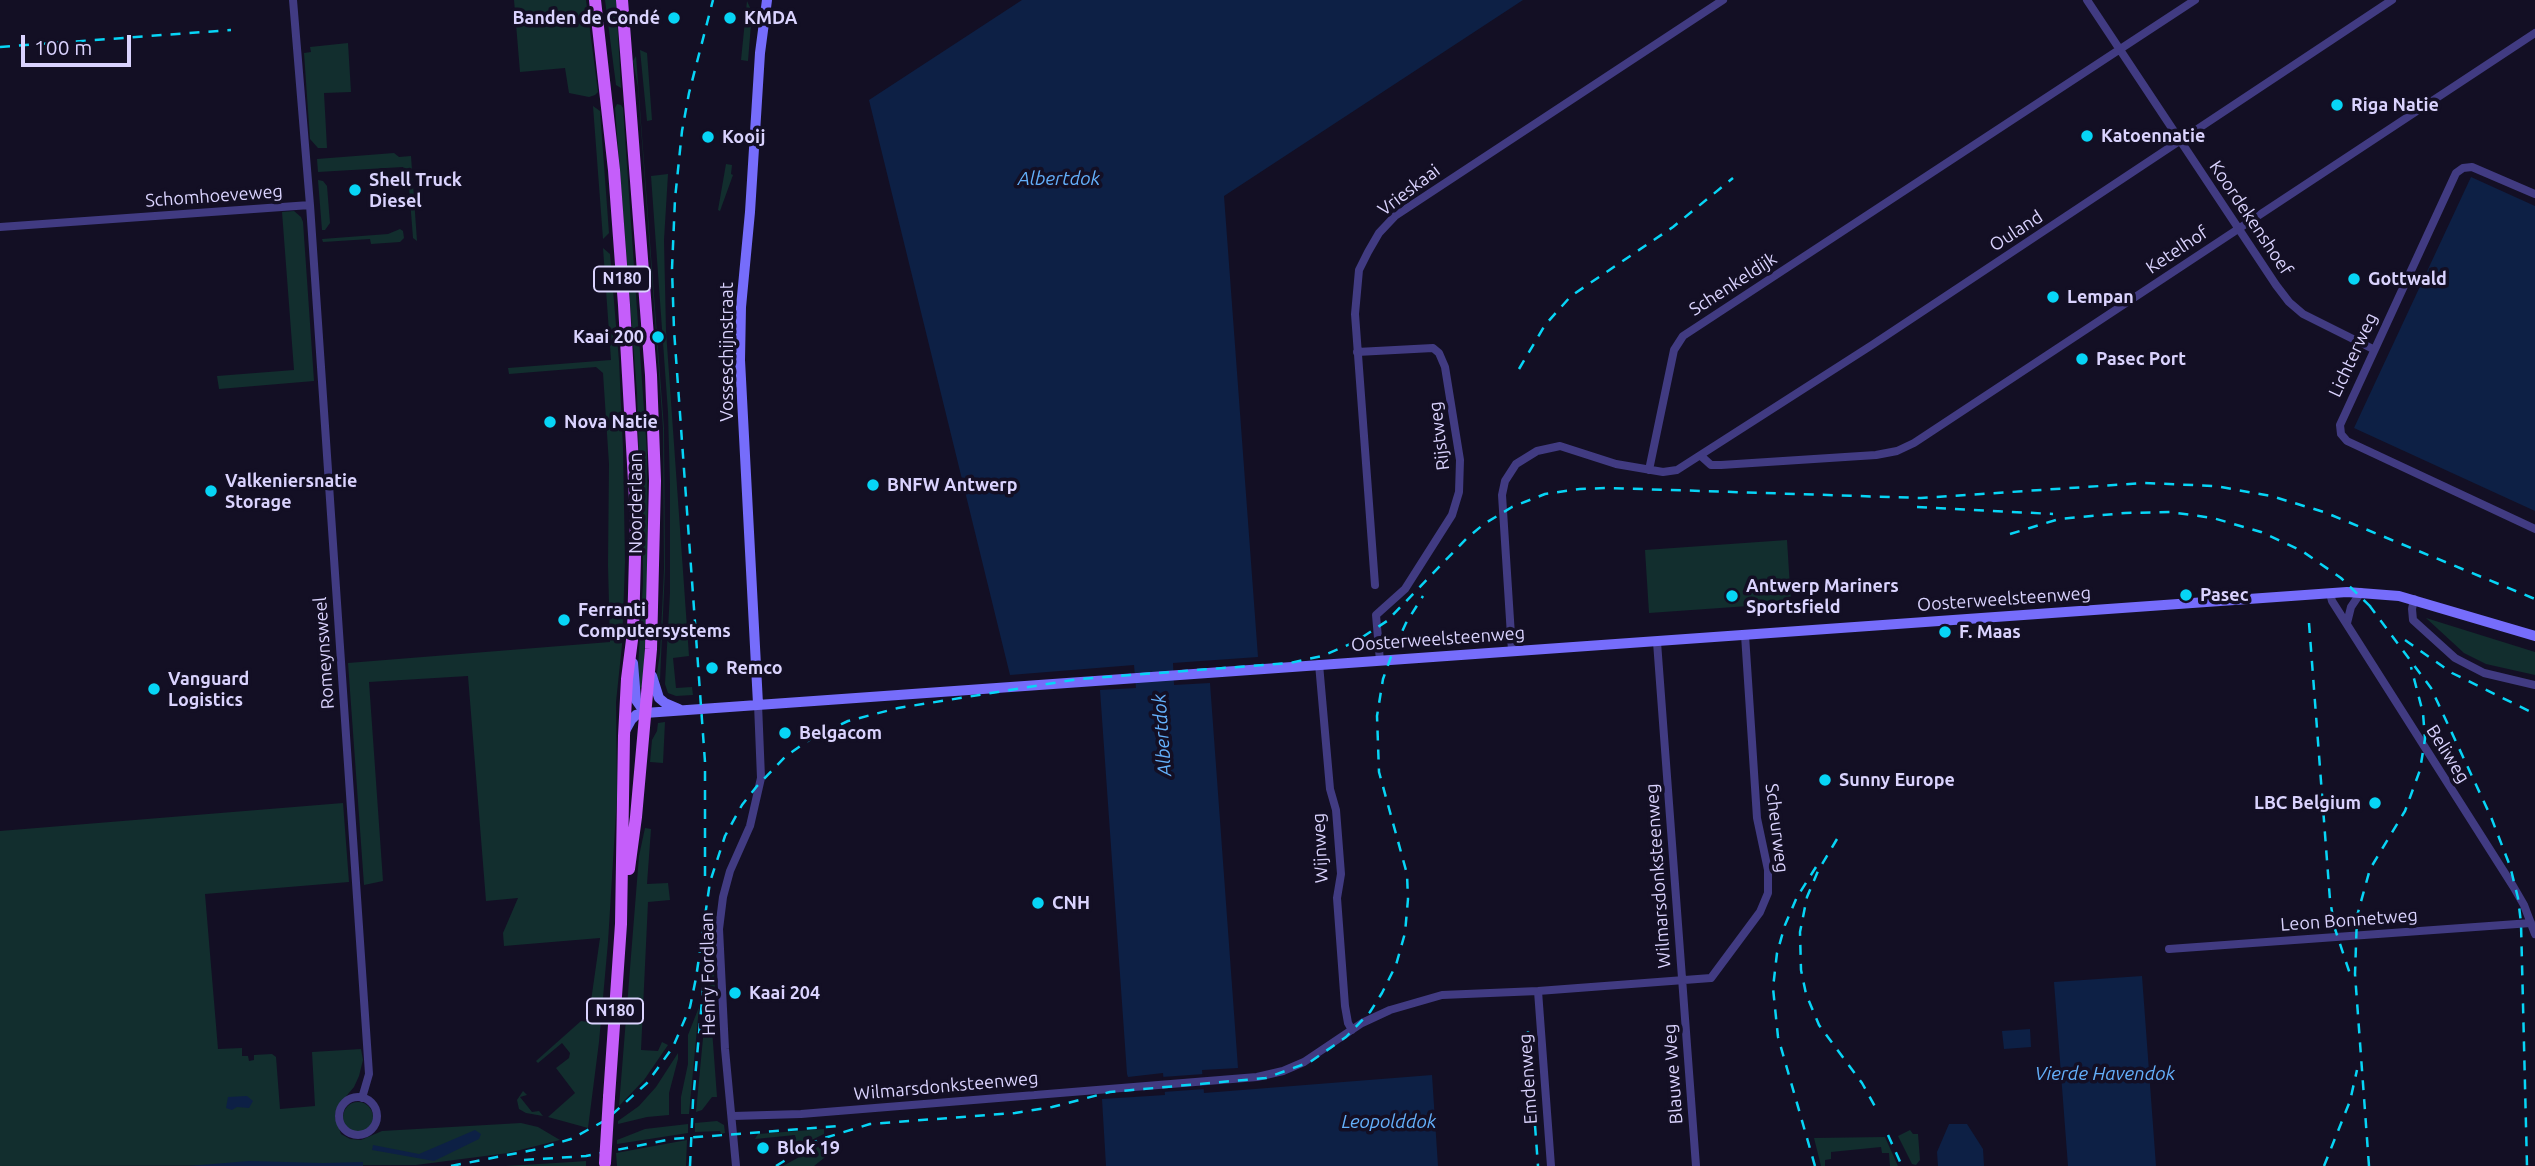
<!DOCTYPE html>
<meta charset="utf-8">
<style>
body{margin:0}
#map{position:relative;width:2535px;height:1166px;overflow:hidden;background:#130f24;font-family:Ubuntu,sans-serif}
canvas{display:block}
.scale{position:absolute;left:21px;top:35px;width:110px;height:32px;box-sizing:border-box;border:4px solid #dad3fe;border-top:0;padding-left:9px;font-size:21px;line-height:24px;white-space:nowrap;color:#dad3fe;-webkit-text-stroke:5px #130f24;paint-order:stroke}
</style>
<div id="map">
<canvas width="2535" height="1166"></canvas>
<div class="scale">100 m</div>
</div>
<script>
const ctx = document.querySelector('canvas').getContext('2d');
ctx.lineJoin = 'round';
function fill(path, color) {
  ctx.fillStyle = color;
  ctx.fill(path, 'evenodd');
}
function poly(rows) {
  const path = new Path2D();
  for (const r of rows) {
    if (r.length === 3) {
      path.moveTo(r[0] + r[2], r[1]);
      path.arc(r[0], r[1], r[2], 0, 2 * Math.PI);
      continue;
    }
    path.moveTo(r[0], r[1]);
    for (let i = 2; i < r.length; i += 2) path.lineTo(r[i], r[i + 1]);
  }
  return path;
}
function trace(path, color, width, dash) {
  ctx.strokeStyle = color;
  ctx.lineWidth = width;
  ctx.lineCap = dash ? 'butt' : 'round';
  ctx.setLineDash(dash || []);
  ctx.stroke(path);
}
function write(font, color, halo, rows, align = 'center') {
  ctx.font = font + ' Ubuntu,sans-serif';
  ctx.lineWidth = 7;
  ctx.setLineDash([]);
  ctx.textBaseline = 'middle';
  ctx.strokeStyle = halo;
  ctx.fillStyle = color;
  for (const [text, x, y, turn = 0] of rows) {
    ctx.save();
    ctx.translate(x, y);
    ctx.rotate((+turn || 0) * Math.PI / 180);
    ctx.textAlign = isNaN(turn) ? turn : align;
    if (halo) ctx.strokeText(text, 0, 0);
    ctx.fillText(text, 0, 0);
    ctx.restore();
  }
}
const green = poly([
 [514,0,586,0,598,92,595,95,589,97,569,93,565,68,520,72],
 [605,0,616,0,621,88,616,85],
 [747,1,752,12,748,61,741,60],
 [348,43,351,92,324,93,327,148,318,148,310,139,304,53,311,52,310,47],
 [640,50,647,53,652,120,647,121],
 [636,56,664,428,665,569,660,680,656,679,660,653,664,569,663,428,638,87,633,61],
 [617,104,621,105,623,108,647,453,648,583,644,667,642,687,640,688,637,685,643,583,643,519,640,494,637,393,615,108],
 [593,106,600,111,609,233,603,239],
 [394,153,399,157,411,156,417,241,413,238,408,174,403,167,318,172,317,159],
 [726,164,732,165,731,174,733,175,720,211,718,210],
 [668,174,664,240,666,331,689,656,673,658,676,688,692,687,693,695,676,696,668,693,665,684,670,592,670,485,668,412,651,176],
 [318,180,323,181,327,186,330,223,325,230,322,230],
 [294,211,301,217,303,222,314,381,219,389,217,376,294,370,282,212],
 [400,229,403,231,404,238,400,242,371,244,370,239,323,242,322,239,388,234],
 [603,248,610,254,619,361,623,448,625,562,622,645,616,702,617,796,608,942,599,1042,588,1128,548,1117,575,1093,556,1068,569,1058,570,1053,562,1043,538,1063,536,1061,581,1021,588,1022,600,938,504,946,503,933,518,898,486,901,468,676,369,682,383,881,364,885,348,663,610,642,608,565,609,464,603,373,596,367,509,374,508,368,611,360],
 [1787,540,1791,603,1649,613,1645,550],
 [2426,618,2535,652,2535,675,2486,664,2464,653],
 [665,722,663,763,650,762,652,740,657,731,658,723],
 [343,803,349,882,205,894,218,1049,242,1048,242,1056,248,1056,249,1061,254,1060,254,1055,272,1054,276,1057,280,1109,315,1106,312,1052,361,1049,363,1060,359,1076,354,1087,337,1107,335,1117,341,1134,350,1139,361,1140,382,1131,521,1123,538,1127,560,1140,508,1153,416,1165,0,1166,0,831],
 [645,828,651,829,647,884,668,883,670,900,648,902,641,1050,658,1051,662,1042,668,1045,644,1080,619,1106,639,856],
 [711,934,716,1002,711,1016,717,1097,712,1097,702,1110,696,1112,705,1017,708,944],
 [699,1007,689,1114,681,1114,681,1097,688,1064,688,1035],
 [678,1053,678,1059,669,1093,669,1115,647,1117,618,1124,618,1121,639,1106,656,1087],
 [523,1091,527,1095,520,1097,532,1112,539,1111,543,1116,526,1113,519,1109,517,1100],
 [358,1117,15],
 [717,1121,724,1125,725,1133,721,1134,720,1131,695,1132,695,1123],
 [688,1124,688,1133,617,1144,617,1140,645,1129],
 [824,1129,824,1134,797,1147,795,1135,755,1139,758,1134],
 [1910,1130,1913,1134,1918,1134,1920,1160,1916,1165,1912,1164,1898,1136],
 [1885,1137,1898,1166,1890,1166,1889,1153,1882,1153,1881,1147,1831,1152,1831,1159,1825,1160,1825,1166,1821,1166,1814,1138],
 [687,1140,686,1166,617,1166,616,1153],
 [828,1141,829,1154,814,1166,783,1166],
 [586,1161,586,1166,505,1166,572,1162]
]);
const water = poly([
 [1022,0,1523,0,1224,196,1258,657,1173,663,1174,685,1210,683,1238,1068,1202,1070,1204,1093,1432,1075,1438,1166,1106,1166,1102,1099,1165,1095,1163,1073,1128,1077,1127,1074,1100,690,1136,688,1134,665,1010,675,869,100],
 [2471,177,2535,206,2535,511,2354,428],
 [2142,976,2156,1166,2068,1166,2054,982],
 [2030,1029,2031,1047,2004,1049,2002,1031],
 [247,1096,253,1101,249,1108,237,1107,232,1110,226,1108,228,1097],
 [1949,1124,1967,1124,1983,1149,1984,1166,1938,1166,1937,1152],
 [475,1130,481,1134,479,1139,434,1161,372,1150,373,1145,419,1154],
 [249,1161,323,1163,363,1162,363,1166,189,1166]
]);
const pier = poly([
 [1204,1074,1205,1089,1163,1092,1162,1077]
]);
const street = poly([
 [2087,0,2276,285,2289,302,2303,314,2373,349],
 [2535,194,2472,167,2463,168,2456,173,2340,425,2341,434,2347,441,2535,529],
 [310,205,368,1059,369,1074,362,1098],
 [0,227,310,205,293,0],
 [1357,352,1433,348,1439,353,1445,367,1460,460,1459,492,1452,515,1405,589,1376,615,1380,661],
 [1701,456,1711,465,1721,465,1876,455,1897,451,1914,443,2535,33],
 [1649,470,1674,350,1683,336,2195,0],
 [1375,585,1355,314,1359,270,1368,252,1379,233,1395,216,1723,0],
 [2330,593,2332,601,2513,886,2524,905,2535,934],
 [2414,599,2412,609,2413,620,2455,658,2484,673,2535,685],
 [2347,623,2351,607,2361,592],
 [1657,642,1696,1166],
 [1512,651,1502,495,1505,481,1516,464,1537,451,1560,446,1616,464,1663,472,1677,470,1872,345,2392,0],
 [1319,664,1330,789,1336,810,1341,874,1337,898,1345,1006,1348,1023,1352,1030],
 [2169,949,2531,923],
 [1538,991,1551,1166],
 [358,1116,19],
 [733,1116,801,1114,1257,1077,1283,1071,1304,1062,1362,1023,1390,1010,1442,995,1538,991,1711,978,1760,912,1768,893,1768,870,1757,818,1745,635],
 [736,1166,725,1049,719,929,723,897,730,871,750,826,761,778,758,704]
]);
const secondary = poly([
 [633,663,636,700,645,713],
 [652,676,659,698,665,703,679,709],
 [758,704,740,360,741,307,750,212,760,53,767,0],
 [625,731,631,720,636,715,645,713,2347,592,2399,596,2535,636]
]);
const primary = poly([
 [595,0,614,170,624,305,636,517,633,632,627,679,624,736,621,924,609,1097],
 [622,0,651,375,655,481,651,649,636,817,629,869]
]);
const rail = poly([
 [0,47,231,30],
 [1519,369,1545,325,1571,296,1673,227,1733,178],
 [1917,507,2053,514],
 [2010,534,2059,519,2125,513,2170,512,2213,518,2261,532,2302,551,2341,578,2374,610],
 [2369,605,2431,688,2491,817,2510,866,2518,898,2521,923,2527,1166],
 [2309,623,2330,900,2335,929,2350,974],
 [2405,640,2452,673,2535,714],
 [1837,839,1818,871,1807,897,1800,932,1801,970,1806,994,1819,1025,1862,1083,1877,1110],
 [705,876,705,762,674,330,672,269,675,199,682,131,689,93,713,0],
 [1528,1031,1538,1166],
 [1888,1135,1902,1166],
 [524,1160,586,1156,672,1139,840,1126],
 [451,1166,538,1149,571,1139,606,1120,647,1083,673,1047,690,1007,696,978,710,882,725,836,742,805,757,786,786,756,812,738,848,721,898,708,1079,679,1290,663,1322,656,1355,642,1387,621,1466,539,1484,524,1512,507,1545,494,1580,489,1608,488,1921,498,2145,483,2215,486,2271,496,2324,512,2535,599],
 [690,1166,693,1101,704,978],
 [776,1166,818,1140,870,1124,1015,1113,1052,1107,1110,1092,1266,1078,1310,1062,1346,1037,1370,1012,1382,993,1396,965,1405,933,1408,899,1407,874,1379,772,1377,716,1383,679,1392,654,1406,623,1423,596],
 [1815,1166,1778,1037,1773,988,1777,953,1785,925,1797,897,1816,867],
 [2324,1166,2350,1101,2357,1070],
 [2369,1166,2355,974,2357,916,2370,869,2405,811,2420,770,2425,739,2423,713,2411,667]
]);
const primaryBridge = poly([
 [605,1163,609,1097]
]);
const markers = [
 [674,18,7,"#07d5f6"],
 [730,18,7,"#07d5f6"],
 [2337,105,7,"#07d5f6"],
 [2087,136,7,"#07d5f6"],
 [708,137,7,"#07d5f6"],
 [355,190,7,"#07d5f6"],
 [2354,279,7,"#07d5f6"],
 [2053,297,7,"#07d5f6"],
 [658,337,7,"#07d5f6"],
 [2082,359,7,"#07d5f6"],
 [550,422,7,"#07d5f6"],
 [873,485,7,"#07d5f6"],
 [211,491,7,"#07d5f6"],
 [2186,595,7,"#07d5f6"],
 [1732,596,7,"#07d5f6"],
 [564,620,7,"#07d5f6"],
 [1945,632,7,"#07d5f6"],
 [712,668,7,"#07d5f6"],
 [154,689,7,"#07d5f6"],
 [785,733,7,"#07d5f6"],
 [1825,780,7,"#07d5f6"],
 [2375,803,7,"#07d5f6"],
 [1038,903,7,"#07d5f6"],
 [735,993,7,"#07d5f6"],
 [763,1148,7,"#07d5f6"]
];
const shields = [
 [622,279,56],
 [615,1011,56]
];
const shieldNames = [
 ["N180",622,279],
 ["N180",615,1011]
];
const poiNames = [
 ["Banden de Condé",660,18,"right"],
 ["KMDA",744,18],
 ["Riga Natie",2351,105],
 ["Katoennatie",2101,136],
 ["Kooij",722,137],
 ["Shell Truck",369,180],
 ["Diesel",369,201],
 ["Gottwald",2368,279],
 ["Lempan",2067,297],
 ["Kaai 200",644,337,"right"],
 ["Pasec Port",2096,359],
 ["Nova Natie",564,422],
 ["Valkeniersnatie",225,481],
 ["Storage",225,502],
 ["BNFW Antwerp",887,485],
 ["Antwerp Mariners",1746,586],
 ["Sportsfield",1746,607],
 ["Pasec",2200,595],
 ["Ferranti",578,610],
 ["Computersystems",578,631],
 ["F. Maas",1959,632],
 ["Remco",726,668],
 ["Vanguard",168,679],
 ["Logistics",168,700],
 ["Belgacom",799,733],
 ["Sunny Europe",1839,780],
 ["LBC Belgium",2361,803,"right"],
 ["CNH",1052,903],
 ["Kaai 204",749,993],
 ["Blok 19",777,1148]
];
const streetNames = [
 ["Vrieskaai",1409,190,-37],
 ["Schomhoeveweg",214,196,-4],
 ["Koordekenshoef",2251,218,56],
 ["Ouland",2016,231,-33],
 ["Ketelhof",2177,250,-34],
 ["Schenkeldijk",1733,284,-33],
 ["Vosseschijnstraat",727,352,-90],
 ["Lichterweg",2353,355,-65],
 ["Rijstweg",1439,436,-97],
 ["Noorderlaan",636,503,-90],
 ["Oosterweelsteenweg",2004,599,-4],
 ["Oosterweelsteenweg",1438,639,-4],
 ["Romeynsweel",324,653,-94],
 ["Beliweg",2448,754,58],
 ["Scheurweg",1777,828,83],
 ["Wijnweg",1320,848,-93],
 ["Wilmarsdonksteenweg",1658,876,-94],
 ["Leon Bonnetweg",2349,920,-4],
 ["Henry Fordlaan",708,974,-91],
 ["Blauwe Weg",1673,1074,-94],
 ["Emdenweg",1528,1079,-94],
 ["Wilmarsdonksteenweg",946,1086,-5]
];
const waterNames = [
 ["Albertdok",1059,179],
 ["Albertdok",1162,735,-94],
 ["Vierde Havendok",2105,1074],
 ["Leopolddok",1389,1122]
];
fill(green, '#122e2e');
fill(water, '#0d2045');
fill(pier, '#130f24');
trace(street, '#413b82', 8);
trace(secondary, '#766dfb', 10);
trace(primary, '#c55efa', 12);
trace(rail, '#07d5f6', 2.5, [10, 9]);
trace(primaryBridge, '#c55efa', 12);
for (const [x, y, r, color] of markers) {
  const dot = new Path2D();
  dot.arc(x, y, r, 0, 2 * Math.PI);
  ctx.fillStyle = color;
  ctx.fill(dot);
  trace(dot, '#130f24', 2.5);
}
for (const [x, y, w] of shields) {
  const box = new Path2D();
  box.roundRect(x - w / 2, y - 12.5, w, 25, 5);
  ctx.fillStyle = '#130f24';
  ctx.fill(box);
  trace(box, '#dad3fe', 2);
}
write('bold 16px', '#dad3fe', null, shieldNames);
write('bold 18px', '#dad3fe', '#130f24', poiNames, 'left');
write('18px', '#dad3fe', '#130f24', streetNames);
write('italic 19px', '#64b0fb', '#130f24', waterNames);
</script>
